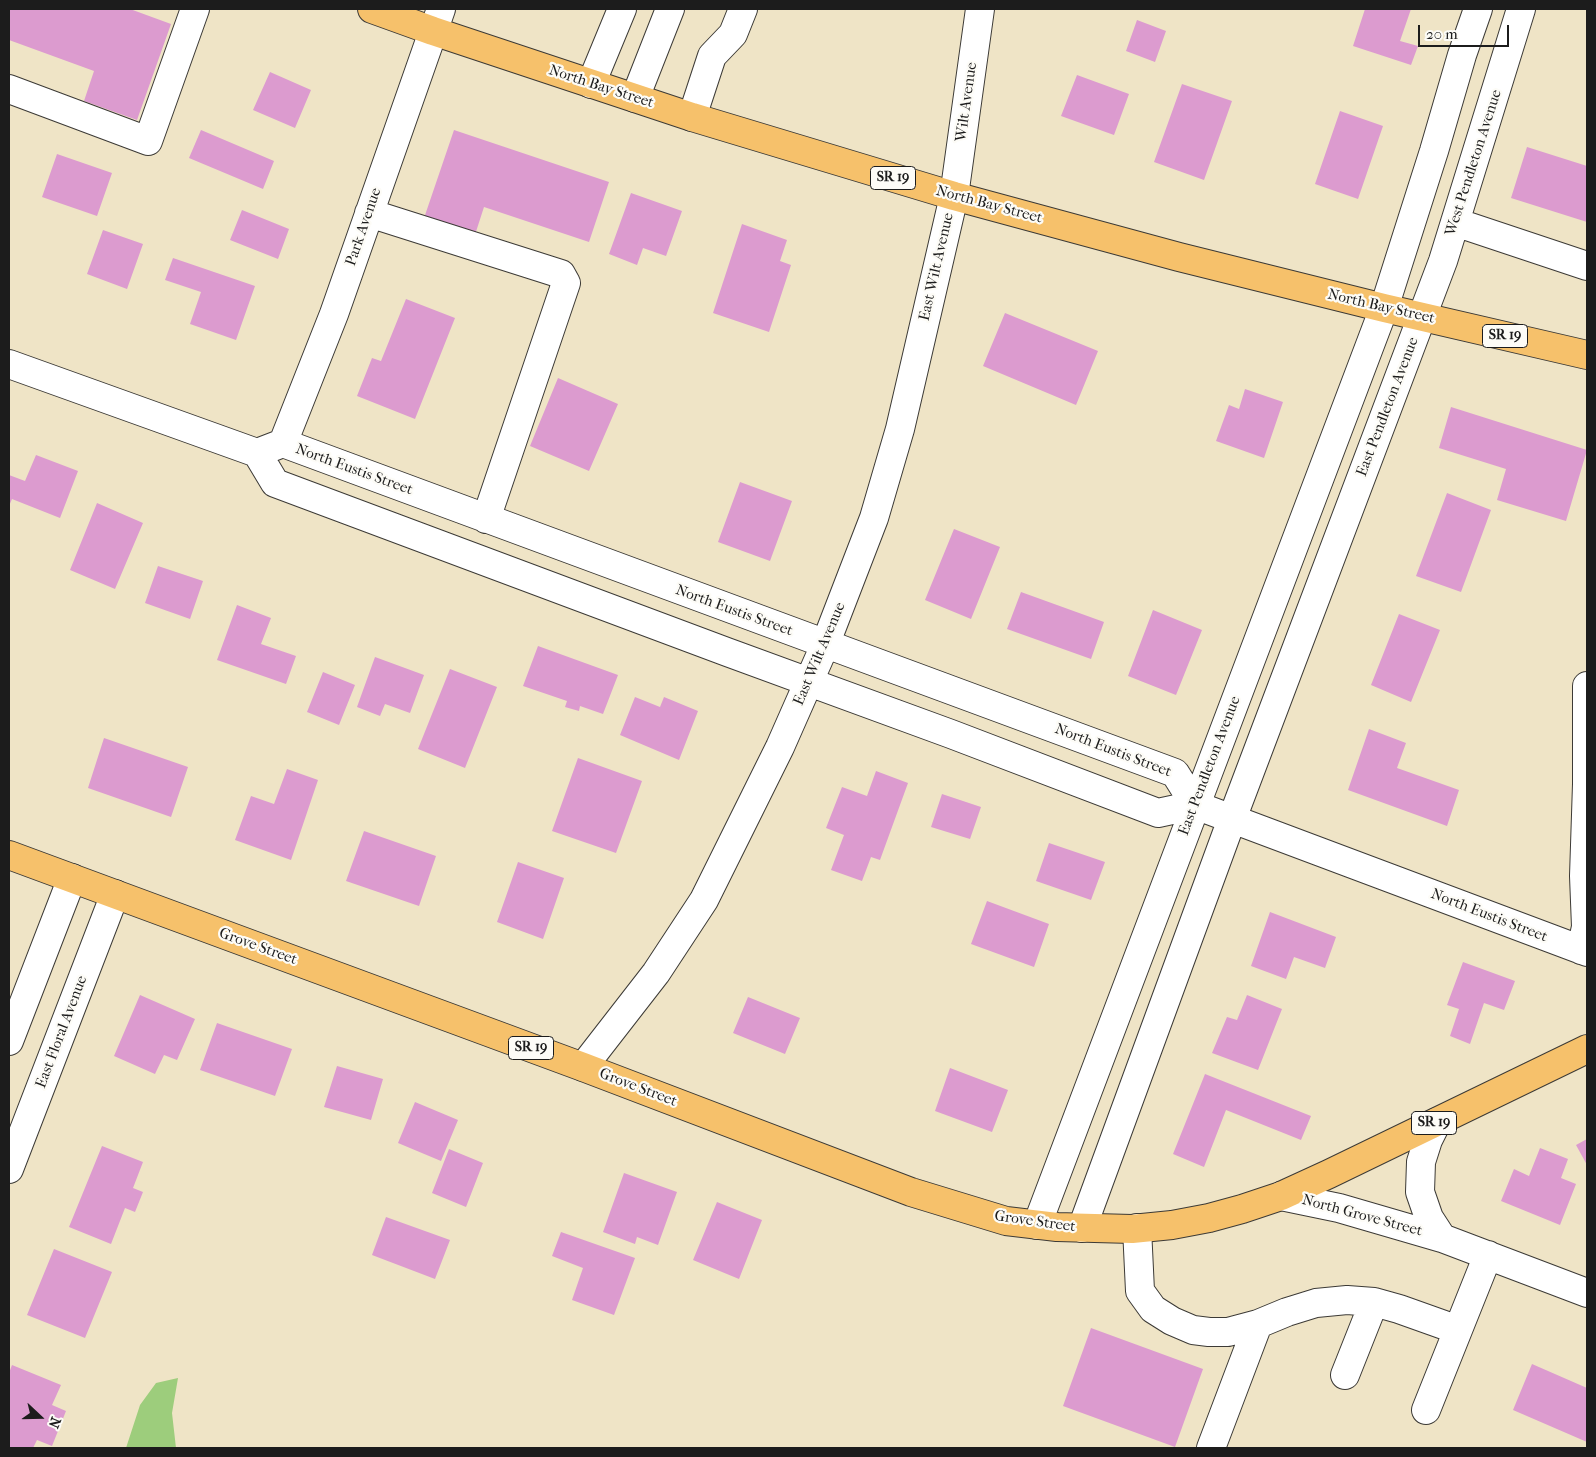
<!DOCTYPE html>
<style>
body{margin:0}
#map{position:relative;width:1596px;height:1457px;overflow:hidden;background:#efe4c6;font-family:"IM FELL French Canon",serif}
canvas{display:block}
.frame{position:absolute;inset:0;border:10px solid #1c1c1c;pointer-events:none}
.north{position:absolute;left:15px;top:1392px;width:50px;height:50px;-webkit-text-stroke:4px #fdfcf7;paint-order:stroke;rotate:111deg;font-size:14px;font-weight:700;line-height:20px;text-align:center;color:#1c1c1c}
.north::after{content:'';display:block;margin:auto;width:18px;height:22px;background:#1c1c1c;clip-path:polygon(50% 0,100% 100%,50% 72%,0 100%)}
.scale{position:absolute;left:1418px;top:25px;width:91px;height:22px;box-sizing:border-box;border:2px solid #1c1c1c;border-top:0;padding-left:6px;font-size:15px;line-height:18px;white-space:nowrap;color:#1c1c1c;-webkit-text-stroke:4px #fdfcf7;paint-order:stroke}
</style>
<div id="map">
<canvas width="1596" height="1457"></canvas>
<div class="frame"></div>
<div class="north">N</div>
<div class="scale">20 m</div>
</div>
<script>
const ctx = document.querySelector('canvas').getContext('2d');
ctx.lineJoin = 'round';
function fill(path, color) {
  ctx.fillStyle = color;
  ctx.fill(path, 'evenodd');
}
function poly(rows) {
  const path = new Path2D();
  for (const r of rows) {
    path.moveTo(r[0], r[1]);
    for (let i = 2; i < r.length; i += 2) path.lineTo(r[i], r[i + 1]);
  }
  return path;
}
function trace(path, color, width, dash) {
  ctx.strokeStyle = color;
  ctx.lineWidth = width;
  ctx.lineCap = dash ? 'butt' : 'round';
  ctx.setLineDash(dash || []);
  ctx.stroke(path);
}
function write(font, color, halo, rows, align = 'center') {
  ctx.font = font + ' "IM FELL French Canon",serif';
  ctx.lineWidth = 4.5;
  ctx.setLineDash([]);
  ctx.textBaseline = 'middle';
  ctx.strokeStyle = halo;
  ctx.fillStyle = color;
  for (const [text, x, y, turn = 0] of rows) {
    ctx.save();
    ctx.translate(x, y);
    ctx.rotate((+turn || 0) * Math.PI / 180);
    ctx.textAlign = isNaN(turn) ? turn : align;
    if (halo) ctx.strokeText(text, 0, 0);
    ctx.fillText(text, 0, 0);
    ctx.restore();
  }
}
const green = poly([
 [178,1378,172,1413,176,1448,126,1448,140,1405,156,1383]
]);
const building = poly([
 [9,9,130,9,171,24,137,120,84,101,94,71,9,40],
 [1365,9,1411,9,1400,41,1418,46,1411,65,1353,46],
 [1137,20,1166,31,1155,62,1126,51],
 [270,72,311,90,295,128,253,110],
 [1077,75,1129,94,1114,135,1061,116],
 [1182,84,1232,101,1204,180,1154,162],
 [1340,111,1383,126,1358,199,1315,184],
 [201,130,274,161,263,189,189,158],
 [454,130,609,182,589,242,484,207,472,244,421,227],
 [1527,147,1587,166,1587,222,1511,198],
 [57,154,112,173,97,216,42,197],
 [631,193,682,211,666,256,643,248,637,265,609,254],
 [242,210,289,229,278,259,230,240],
 [742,224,787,240,780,261,791,265,769,332,713,313],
 [103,230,143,244,127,289,87,274],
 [173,258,255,286,236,340,190,324,201,292,165,280],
 [406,299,455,318,415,419,357,396,372,358,381,361],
 [1005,313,1098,351,1076,405,983,366],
 [558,378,618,404,589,471,530,446],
 [1245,389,1283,402,1264,458,1216,441,1229,405,1239,409],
 [1451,407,1587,450,1566,521,1497,500,1506,469,1439,448],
 [36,455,78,471,60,518,12,499,9,506,9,475,25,481],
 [740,482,792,501,770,561,718,542],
 [1447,493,1491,510,1461,592,1416,576],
 [97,503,143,523,115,589,70,570],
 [954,529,1000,547,971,619,925,600],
 [158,566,203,581,190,619,145,603],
 [1021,592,1104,622,1091,659,1007,629],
 [237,605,271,618,261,644,296,656,286,684,217,660],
 [1153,610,1202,630,1176,695,1128,676],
 [1399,614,1440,630,1411,702,1371,685],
 [538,646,618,675,603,714,580,706,579,711,565,707,567,701,523,686],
 [375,657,424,675,410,713,385,704,380,716,357,707],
 [450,669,497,687,465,768,418,749],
 [323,672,355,685,339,725,307,712],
 [635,697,660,707,664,697,698,711,679,760,620,735],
 [1369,729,1406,743,1397,768,1459,790,1447,826,1348,790],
 [104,738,188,767,171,817,88,788],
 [578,758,642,781,616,853,552,831],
 [287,769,318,780,291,860,235,840,251,796,274,804],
 [876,771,908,783,880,860,871,857,862,881,831,870,844,835,826,828,842,787,867,796],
 [942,794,981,807,970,839,931,827],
 [364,831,436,856,419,906,346,881],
 [1049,843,1105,862,1091,900,1036,881],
 [518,862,564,878,543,939,497,922],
 [987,901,1049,924,1034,967,971,944],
 [1270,912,1336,937,1325,968,1294,957,1286,979,1251,966],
 [1463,962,1515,981,1504,1010,1484,1003,1470,1044,1450,1036,1459,1009,1447,1005],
 [140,995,195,1019,177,1060,164,1055,155,1074,114,1056],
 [1247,995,1282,1009,1258,1070,1212,1053,1227,1017,1237,1020],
 [748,997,800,1018,785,1054,733,1033],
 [217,1023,292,1049,275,1096,200,1070],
 [337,1066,383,1079,371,1120,324,1107],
 [950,1068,1008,1090,992,1132,935,1111],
 [1205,1074,1311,1116,1301,1140,1226,1110,1204,1167,1173,1154],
 [415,1102,458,1120,441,1161,398,1143],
 [1587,1139,1587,1165,1576,1145],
 [102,1146,143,1162,133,1188,143,1192,135,1212,125,1208,111,1244,69,1227],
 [1540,1148,1568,1159,1561,1178,1576,1184,1560,1225,1501,1201,1514,1169,1529,1176],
 [449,1149,483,1163,466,1207,432,1193],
 [624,1173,677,1192,658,1245,637,1237,635,1244,603,1232],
 [717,1202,762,1220,739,1279,693,1260],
 [386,1217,450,1240,435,1279,372,1255],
 [561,1232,635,1258,614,1315,572,1300,583,1268,552,1256],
 [54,1249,112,1272,85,1338,27,1315],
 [1091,1328,1203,1369,1175,1447,1063,1406],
 [1532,1364,1587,1388,1587,1442,1513,1410],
 [12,1365,61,1385,52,1405,66,1411,52,1446,37,1440,33,1448,9,1448,9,1373]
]);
const minor = poly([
 [591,84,622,9],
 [9,89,148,141,195,9],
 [635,98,670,9],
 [692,117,712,56,733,34,743,9],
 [369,213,561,274,566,283,486,519],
 [1455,222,1587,266],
 [9,364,257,453,283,443,1175,773,1195,805],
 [283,443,334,314,441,9],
 [257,453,275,483,727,652,951,734,1158,813,1195,805,1587,952],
 [1581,950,1586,927,1584,876,1587,784,1587,686],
 [9,1041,72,878],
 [583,1067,656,973,704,900,780,747,825,645,874,518,900,429,954,196,980,9],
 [1437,1122,1428,1140,1421,1162,1420,1192,1429,1218,1442,1238],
 [9,1169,115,894],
 [1281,1196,1339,1208,1442,1238,1587,1293],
 [1037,1225,1384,308,1434,151,1462,55,1478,9],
 [1082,1228,1232,819,1443,261,1521,9],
 [1137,1228,1140,1291,1153,1309,1172,1321,1193,1330,1209,1332,1228,1332,1258,1324,1287,1312,1316,1303,1347,1300,1374,1302,1399,1309,1458,1330],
 [1345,1375,1374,1302],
 [1426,1410,1488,1255],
 [1211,1448,1258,1324]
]);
const major = poly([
 [372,9,433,31,692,117,954,196,1179,257,1384,308,1587,355],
 [9,855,583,1067,911,1192,1006,1221,1057,1227,1132,1229,1172,1225,1209,1218,1242,1209,1281,1196,1329,1174,1587,1049]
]);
const shields = [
 [893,178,45],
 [1505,336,45],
 [531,1048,45],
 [1434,1123,45]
];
const shieldNames = [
 ["SR 19",893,178],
 ["SR 19",1505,336],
 ["SR 19",531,1048],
 ["SR 19",1434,1123]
];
const streetNames = [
 ["North Bay Street",601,87,18],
 ["Wilt Avenue",967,102,-82],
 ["West Pendleton Avenue",1474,163,-72],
 ["North Bay Street",989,205,15],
 ["Park Avenue",364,227,-71],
 ["East Wilt Avenue",937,267,-77],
 ["North Bay Street",1381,307,13],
 ["East Pendleton Avenue",1388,407,-69],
 ["North Eustis Street",354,470,20],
 ["North Eustis Street",734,611,20],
 ["East Wilt Avenue",820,654,-67],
 ["North Eustis Street",1113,751,21],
 ["East Pendleton Avenue",1210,766,-69],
 ["North Eustis Street",1489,916,21],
 ["Grove Street",258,947,20],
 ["East Floral Avenue",62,1032,-69],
 ["Grove Street",638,1088,21],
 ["North Grove Street",1362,1216,15],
 ["Grove Street",1035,1222,8]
];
fill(green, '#9dcd7c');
fill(building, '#dc9bcf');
trace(minor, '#3c3a36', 30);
trace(major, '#3c3a36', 30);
trace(minor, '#fff', 28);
trace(major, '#f6c16b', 28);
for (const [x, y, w] of shields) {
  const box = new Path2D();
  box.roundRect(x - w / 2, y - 11.5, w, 23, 4);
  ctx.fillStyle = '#fdfcf7';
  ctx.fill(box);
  trace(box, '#1c1c1c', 1);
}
write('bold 14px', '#1c1c1c', null, shieldNames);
write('15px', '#1c1c1c', '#fdfcf7', streetNames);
</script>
